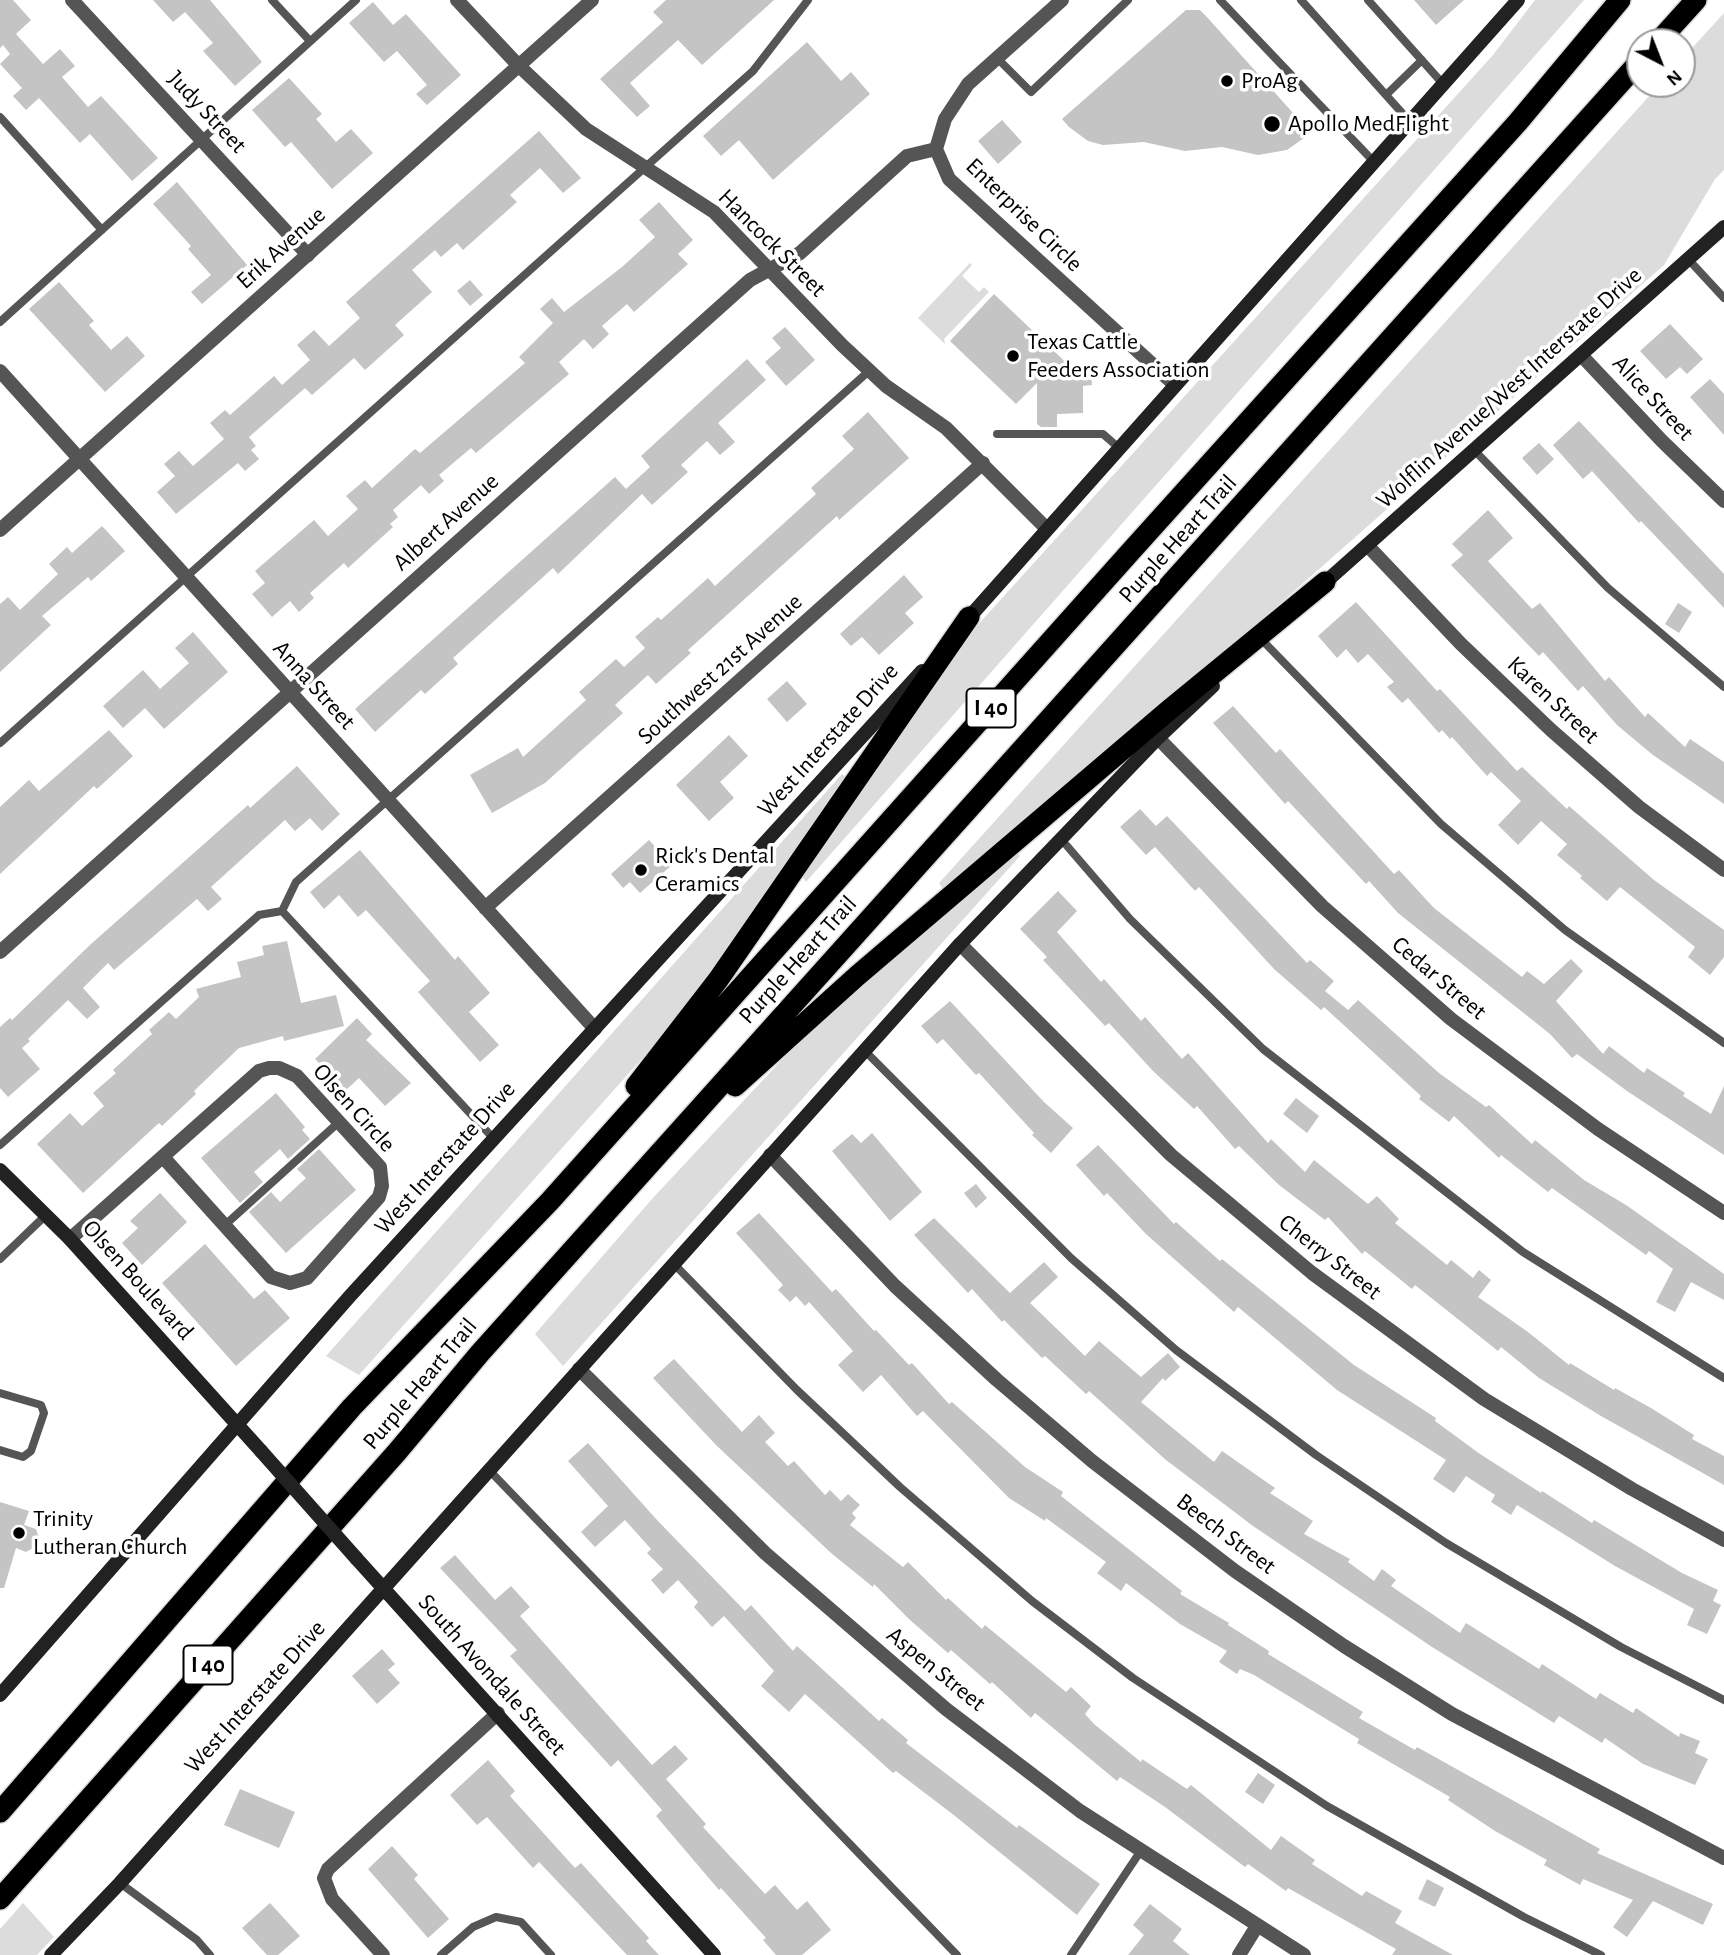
<!DOCTYPE html>
<style>
body{margin:0}
#map{position:relative;width:1724px;height:1955px;overflow:hidden;background:#fff;font-family:"Alegreya Sans",sans-serif}
canvas{display:block}
.north{position:absolute;left:1626px;top:28px;width:70px;height:70px;box-sizing:border-box;background:#fff;border:2px solid #999;border-radius:50%;rotate:138deg;font-size:19px;font-weight:700;line-height:28px;text-align:center;color:#000}
.north::after{content:'';display:block;margin:auto;width:24px;height:32px;background:#000;clip-path:polygon(50% 0,100% 100%,50% 72%,0 100%)}
</style>
<div id="map">
<canvas width="1724" height="1955"></canvas>
<div class="north">N</div>
</div>
<script>
const ctx = document.querySelector('canvas').getContext('2d');
ctx.lineJoin = 'round';
function fill(path, color) {
  ctx.fillStyle = color;
  ctx.fill(path, 'evenodd');
}
function poly(rows) {
  const path = new Path2D();
  for (const r of rows) {
    path.moveTo(r[0], r[1]);
    for (let i = 2; i < r.length; i += 2) path.lineTo(r[i], r[i + 1]);
  }
  return path;
}
function trace(path, color, width, dash) {
  ctx.strokeStyle = color;
  ctx.lineWidth = width;
  ctx.lineCap = dash ? 'butt' : 'round';
  ctx.setLineDash(dash || []);
  ctx.stroke(path);
}
function write(font, color, halo, rows, align = 'center') {
  ctx.font = font + ' "Alegreya Sans",sans-serif';
  ctx.lineWidth = 7;
  ctx.setLineDash([]);
  ctx.textBaseline = 'middle';
  ctx.strokeStyle = halo;
  ctx.fillStyle = color;
  for (const [text, x, y, turn = 0] of rows) {
    ctx.save();
    ctx.translate(x, y);
    ctx.rotate((+turn || 0) * Math.PI / 180);
    ctx.textAlign = isNaN(turn) ? turn : align;
    if (halo) ctx.strokeText(text, 0, 0);
    ctx.fillText(text, 0, 0);
    ctx.restore();
  }
}
const green = poly([
 [1535,0,1584,0,806,882,801,874,966,638,1493,55],
 [1724,13,1724,170,1715,179,1664,265,1183,689,944,891,939,883,1660,84,1682,84,1682,59],
 [970,263,972,265,962,276,979,292,984,287,989,292,944,339,945,344,918,318],
 [842,774,849,780,689,1006,359,1375,326,1356],
 [1016,850,1020,856,563,1366,535,1334,652,1199,804,1036],
 [23,1903,54,1937,37,1955,0,1955,0,1929]
]);
const building = poly([
 [0,0,13,0,31,20,16,34,43,64,60,49,75,66,62,77,88,107,101,96,158,158,132,181,90,134,80,143,39,98,26,110,13,96,22,88,0,64,10,54,3,45,0,48],
 [153,0,210,0,262,62,235,86,203,51,213,43,185,12,173,22],
 [666,0,774,0,702,65,678,40,630,83,650,106,637,117,600,79,663,22,653,12],
 [1414,0,1464,0,1436,25],
 [373,2,393,25,406,14,461,75,427,105,416,94,427,85,397,51,384,62,349,23],
 [1186,10,1200,10,1206,16,1311,133,1287,150,1258,155,1222,147,1185,151,1144,142,1103,145,1088,141,1069,127,1062,119],
 [807,42,841,81,851,72,870,94,773,180,739,140,721,156,703,136],
 [289,78,322,114,316,119,336,142,351,129,373,153,332,189,291,142,285,147,252,110],
 [1002,120,1022,142,998,164,978,141],
 [539,131,581,178,563,193,540,168,510,195,517,202,463,250,457,243,441,257,435,250,412,270,432,292,395,325,404,335,365,370,354,358,312,395,305,388,249,437,256,446,251,450,259,459,245,471,238,463,176,514,157,492,175,476,164,464,179,451,193,466,224,439,210,423,225,410,230,415,274,376,282,385,310,360,297,345,314,330,329,346,360,318,346,302],
 [177,182,247,265,202,304,191,292,211,275,188,249,191,246,153,204],
 [659,202,693,240,678,254,688,264,634,312,627,304,602,326,609,334,593,349,584,339,559,362,569,374,476,453,471,448,439,475,444,481,429,494,421,485,393,510,398,517,390,524,393,527,348,568,344,563,310,593,314,598,299,612,290,601,272,617,252,594,265,583,255,571,314,520,328,536,358,509,346,496,365,480,372,488,415,449,420,453,525,363,519,357,553,323,540,309,552,298,564,312,622,267,655,237,639,220],
 [470,280,483,295,470,306,457,291],
 [59,282,94,321,89,325,111,350,127,336,145,356,105,392,29,309],
 [994,294,1076,372,1091,371,1092,385,1083,386,1083,413,1057,414,1057,427,1041,427,1037,424,1037,383,1016,404,950,341],
 [1670,324,1703,359,1687,374,1680,367,1666,379,1640,351],
 [785,327,815,360,786,386,765,362,781,348,772,338],
 [747,359,766,380,718,423,735,442,720,455,707,441,681,465,688,472,652,505,642,494,558,574,553,568,453,658,458,664,425,694,421,690,375,732,355,709,615,477,626,489,650,467,641,456],
 [1710,379,1724,394,1724,435,1690,397],
 [868,412,909,458,839,520,837,516,688,650,691,653,656,684,648,675,615,705,623,713,545,783,492,813,470,775,518,748,523,757,586,700,579,692,616,659,624,667,645,648,635,637,658,617,661,620,708,578,715,586,816,494,811,488,854,449,842,436],
 [1579,421,1724,574,1724,608,1641,521,1639,523,1592,471,1583,479,1553,445],
 [1539,443,1554,459,1537,475,1522,458],
 [1488,510,1513,538,1488,561,1532,609,1540,603,1605,681,1609,677,1645,717,1648,713,1685,747,1690,739,1724,762,1724,804,1653,755,1617,725,1583,686,1578,691,1543,652,1539,656,1451,565,1463,555,1452,544],
 [102,526,125,551,91,581,88,577,42,616,51,625,0,672,0,604,8,597,20,610,58,574,49,564,67,547,72,553],
 [904,575,923,597,905,613,914,623,879,655,862,637,851,646,840,634],
 [1356,602,1437,691,1440,689,1517,771,1522,767,1567,809,1569,806,1654,880,1724,930,1724,957,1710,975,1688,957,1695,947,1620,887,1607,901,1580,878,1582,876,1557,855,1567,844,1541,821,1518,845,1498,825,1521,801,1491,772,1487,776,1452,737,1450,739,1442,730,1439,733,1408,698,1402,703,1387,687,1394,682,1368,654,1358,663,1346,649,1337,658,1318,636],
 [1678,603,1692,612,1679,633,1665,624],
 [193,632,228,672,164,729,145,708,123,728,103,706,143,670,160,689,189,663,175,648],
 [787,681,807,704,787,722,767,699],
 [1233,706,1276,753,1280,749,1394,874,1399,870,1434,908,1522,977,1527,971,1544,984,1571,959,1583,971,1556,1001,1603,1054,1609,1046,1644,1073,1647,1068,1685,1093,1683,1096,1711,1114,1724,1086,1724,1155,1627,1091,1577,1054,1572,1058,1550,1034,1398,913,1369,881,1366,884,1288,801,1285,804,1213,723],
 [109,730,133,756,97,789,94,786,0,874,0,807,29,780,39,791],
 [729,735,748,756,720,782,734,798,709,821,676,785],
 [297,766,340,814,322,831,310,818,295,831,285,820,211,887,222,899,208,911,197,899,114,970,108,963,83,988,100,1007,87,1019,68,1000,28,1039,30,1041,22,1048,40,1069,8,1097,0,1088,0,1027,10,1018,12,1020,91,944,248,805,250,808],
 [1140,809,1156,826,1167,816,1307,963,1310,960,1334,981,1325,991,1348,1010,1358,1000,1439,1073,1486,1107,1489,1105,1532,1144,1535,1140,1584,1180,1626,1205,1724,1274,1724,1300,1691,1282,1675,1312,1656,1302,1673,1269,1649,1251,1646,1255,1552,1188,1548,1192,1501,1155,1499,1158,1454,1116,1449,1122,1419,1099,1421,1096,1324,1007,1321,1010,1274,969,1199,887,1195,891,1155,847,1146,855,1120,827],
 [649,840,672,865,640,893,630,882,623,888,611,874],
 [360,850,455,960,458,956,490,993,469,1012,499,1045,480,1062,418,992,430,981,366,910,358,917,339,895,324,909,310,892],
 [1058,891,1077,911,1057,932,1101,982,1104,979,1141,1021,1145,1017,1182,1059,1188,1053,1268,1143,1271,1139,1305,1172,1314,1160,1368,1204,1377,1196,1399,1219,1395,1223,1447,1265,1451,1260,1473,1278,1479,1270,1491,1280,1478,1297,1528,1332,1569,1365,1570,1363,1614,1390,1615,1388,1651,1408,1694,1435,1692,1439,1724,1456,1724,1485,1601,1416,1539,1378,1501,1347,1498,1351,1415,1285,1412,1289,1365,1251,1362,1254,1328,1217,1325,1220,1279,1185,1239,1146,1235,1149,1197,1106,1194,1109,1153,1071,1109,1023,1105,1026,1043,960,1047,957,1020,929],
 [287,941,301,1003,336,995,344,1026,284,1041,283,1036,239,1048,194,1091,196,1094,162,1126,159,1123,83,1193,37,1144,70,1113,82,1126,104,1106,93,1093,116,1073,113,1070,152,1034,149,1030,169,1012,176,1019,199,997,196,989,241,977,237,962,264,955,262,946],
 [950,1001,1044,1102,1073,1128,1051,1153,1032,1135,1034,1133,979,1073,976,1075,943,1039,937,1044,921,1026],
 [357,1018,372,1034,366,1040,411,1083,385,1106,359,1078,346,1090,315,1059],
 [276,1093,305,1127,302,1130,310,1139,288,1159,280,1149,254,1172,263,1182,240,1203,201,1158],
 [1296,1098,1319,1116,1307,1133,1283,1114],
 [872,1133,922,1192,890,1221,832,1151,852,1134,861,1143],
 [1098,1145,1174,1224,1176,1222,1220,1261,1222,1259,1354,1365,1436,1418,1435,1421,1480,1454,1541,1493,1542,1491,1592,1523,1594,1520,1682,1573,1718,1590,1713,1601,1721,1605,1707,1634,1687,1625,1694,1609,1615,1566,1517,1505,1511,1515,1491,1502,1495,1495,1466,1476,1454,1493,1433,1479,1446,1460,1337,1390,1238,1307,1234,1312,1146,1234,1107,1193,1104,1196,1076,1165],
 [319,1149,356,1190,286,1253,249,1212,271,1192,280,1202,306,1178,297,1169],
 [976,1184,987,1198,976,1208,964,1193],
 [160,1193,187,1222,142,1265,122,1243,138,1228,130,1221],
 [759,1213,832,1292,836,1289,874,1331,876,1330,909,1365,912,1363,949,1404,952,1402,1025,1467,1063,1492,1061,1496,1182,1591,1180,1594,1229,1623,1228,1625,1269,1651,1268,1654,1363,1712,1359,1718,1415,1750,1417,1747,1600,1849,1597,1853,1713,1904,1703,1925,1653,1901,1627,1937,1613,1927,1633,1900,1583,1879,1580,1885,1544,1865,1547,1860,1495,1831,1448,1800,1450,1797,1357,1743,1359,1739,1254,1675,1240,1669,1237,1674,1219,1662,1227,1651,1180,1624,1126,1583,1121,1591,1097,1573,1106,1562,1046,1518,1045,1521,1009,1498,923,1411,917,1416,881,1375,863,1392,838,1365,853,1351,809,1302,805,1306,796,1296,790,1302,778,1290,783,1285,736,1233],
 [934,1218,1010,1293,1044,1262,1058,1277,1030,1303,1085,1356,1099,1341,1141,1377,1168,1353,1180,1367,1165,1381,1163,1378,1141,1402,1214,1462,1222,1451,1275,1488,1270,1493,1313,1521,1304,1534,1350,1559,1348,1562,1374,1581,1382,1569,1396,1580,1391,1586,1460,1633,1466,1623,1539,1669,1542,1664,1596,1699,1600,1693,1633,1713,1636,1708,1679,1737,1680,1733,1700,1741,1695,1753,1708,1759,1695,1785,1643,1764,1605,1738,1602,1743,1559,1716,1554,1723,1432,1647,1253,1526,1166,1460,1089,1391,1086,1394,1045,1356,1042,1358,1004,1320,1002,1322,972,1289,968,1293,914,1235],
 [205,1244,254,1299,265,1290,290,1318,236,1366,162,1283],
 [674,1359,742,1432,759,1415,775,1433,765,1442,788,1466,794,1461,825,1495,830,1490,841,1501,848,1494,860,1505,852,1513,856,1518,850,1525,903,1567,908,1562,946,1600,948,1598,982,1629,985,1625,1066,1692,1071,1687,1091,1706,1085,1714,1094,1724,1141,1762,1142,1759,1187,1789,1191,1785,1271,1850,1281,1836,1315,1860,1312,1864,1362,1896,1366,1891,1402,1911,1395,1923,1453,1955,1392,1955,1396,1949,1288,1888,1286,1891,1248,1864,1245,1867,1165,1807,1120,1777,1117,1781,1035,1713,1031,1718,992,1682,990,1684,951,1650,948,1653,910,1620,874,1584,873,1587,831,1553,717,1446,653,1378],
 [588,1443,657,1520,745,1611,751,1605,793,1651,797,1646,879,1721,882,1718,908,1740,906,1743,1017,1828,1019,1825,1100,1884,1077,1915,955,1816,896,1771,893,1773,805,1694,789,1712,761,1686,774,1671,724,1616,712,1627,694,1607,698,1602,678,1580,663,1594,651,1580,663,1569,647,1553,651,1549,625,1520,595,1547,581,1532,608,1506,568,1461],
 [0,1502,29,1511,24,1525,36,1529,39,1538,35,1547,26,1552,16,1548,4,1588,0,1588],
 [455,1555,495,1600,511,1586,530,1607,520,1616,652,1765,675,1745,688,1759,666,1779,706,1824,703,1827,765,1894,775,1885,797,1910,807,1901,831,1930,802,1955,776,1955,763,1940,766,1938,721,1888,719,1890,656,1816,662,1810,618,1760,611,1767,510,1656,517,1650,440,1568],
 [382,1649,395,1664,388,1670,400,1683,377,1704,352,1676],
 [488,1760,515,1791,510,1796,575,1868,581,1863,649,1938,646,1941,659,1955,627,1955,539,1862,533,1868,487,1817,477,1825,450,1795],
 [1258,1773,1275,1785,1263,1804,1245,1792],
 [240,1789,295,1812,279,1848,224,1825],
 [392,1846,418,1875,414,1879,449,1919,428,1938,368,1869],
 [1427,1879,1444,1888,1435,1907,1418,1899],
 [270,1903,300,1936,278,1955,267,1955,242,1928],
 [1150,1904,1182,1929,1173,1941,1190,1955,1128,1955,1144,1935,1133,1925]
]);
const service = poly([
 [272,0,310,41],
 [1220,0,1375,163],
 [1301,0,1411,123],
 [1368,0,1444,85],
 [997,58,1031,92,1128,0],
 [1386,95,1422,60],
 [0,117,102,230],
 [1688,259,1724,298],
 [0,322,356,0],
 [997,434,1103,434,1119,448],
 [1474,450,1608,588,1724,687],
 [1262,640,1441,824,1565,930,1724,1043],
 [0,743,753,71,808,0],
 [1061,839,1130,919,1263,1049,1523,1252,1724,1378],
 [282,911,296,882,869,371],
 [864,1050,1071,1258,1176,1350,1316,1455,1446,1543,1621,1647,1724,1700],
 [0,1145,259,915,282,911,494,1139],
 [225,1225,339,1122],
 [0,1259,46,1215],
 [673,1263,797,1390,900,1487,1032,1601,1133,1678,1327,1806,1524,1917,1601,1955],
 [0,1393,41,1405,44,1413,31,1451,23,1457,0,1450],
 [488,1469,957,1955],
 [120,1883,197,1940,210,1955],
 [441,1955,473,1927,496,1917,521,1922,551,1955],
 [1071,1955,1140,1852]
]);
const minor = poly([
 [72,0,308,255],
 [1062,0,968,84,945,119,936,149,949,179,1175,385],
 [1581,355,1662,441,1724,501],
 [0,371,595,1029],
 [1367,545,1461,644,1551,730,1639,807,1724,870],
 [1158,738,1322,906,1451,1019,1598,1129,1724,1213],
 [485,908,983,463],
 [960,944,1171,1155,1312,1273,1484,1399,1632,1489,1724,1540],
 [0,952,750,280,800,253,907,156,936,149],
 [770,1155,895,1286,997,1380,1092,1461,1235,1571,1344,1646,1452,1714,1724,1858],
 [70,1239,259,1071,269,1068,279,1068,297,1076,380,1167,382,1186,379,1197,307,1278,290,1283,271,1277,163,1157],
 [579,1369,765,1553,946,1709,1080,1811,1304,1955],
 [383,1955,332,1899,324,1878,328,1869,498,1713],
 [1239,1955,1257,1926]
]);
const tertiary = poly([
 [457,0,518,65,586,129,714,212,842,345,886,386,946,428,1047,529],
 [0,530,592,0]
]);
const secondary = poly([
 [1320,587,1724,227],
 [965,622,1518,0],
 [0,1170,70,1239,261,1451],
 [356,1558,714,1955],
 [0,1695,350,1296,922,671],
 [51,1955,120,1883,960,944,1158,738,1213,686]
]);
const motorway = poly([
 [1658,42,1696,0],
 [636,1086,718,980,969,617],
 [735,1086,857,976,1169,710,1325,582],
 [0,1812,352,1407,550,1201,1132,550,1518,122,1620,0],
 [0,1899,397,1452,480,1353,1640,61]
]);
const secondaryBridge = poly([
 [261,1451,356,1558]
]);
const markers = [
 [1227,81,7,"#000"],
 [1272,124,9,"#000"],
 [1013,356,7,"#000"],
 [641,870,7,"#000"],
 [19,1533,7,"#000"]
];
const shields = [
 [991,708,49],
 [208,1665,49]
];
const shieldNames = [
 ["I 40",991,708],
 ["I 40",208,1665]
];
const poiNames = [
 ["ProAg",1241,81],
 ["Apollo MedFlight",1288,124],
 ["Texas Cattle",1027,342],
 ["Feeders Association",1027,370],
 ["Rick's Dental",655,856],
 ["Ceramics",655,884],
 ["Trinity",33,1519],
 ["Lutheran Church",33,1547]
];
const streetNames = [
 ["Judy Street",207,112,47],
 ["Enterprise Circle",1024,215,44],
 ["Hancock Street",772,243,45],
 ["Erik Avenue",281,248,-42],
 ["Wolflin Avenue/West Interstate Drive",1509,388,-42],
 ["Alice Street",1653,398,47],
 ["Albert Avenue",446,522,-42],
 ["Purple Heart Trail",1178,539,-48],
 ["Southwest 21st Avenue",720,669,-42],
 ["Anna Street",314,685,48],
 ["Karen Street",1553,700,43],
 ["West Interstate Drive",828,740,-48],
 ["Purple Heart Trail",798,960,-48],
 ["Cedar Street",1439,978,40],
 ["Olsen Circle",354,1108,48],
 ["West Interstate Drive",445,1158,-48],
 ["Cherry Street",1330,1257,38],
 ["Olsen Boulevard",138,1280,48],
 ["Purple Heart Trail",420,1384,-50],
 ["Beech Street",1226,1534,37],
 ["Aspen Street",936,1669,39],
 ["South Avondale Street",492,1675,48],
 ["West Interstate Drive",255,1697,-48]
];
fill(green, '#dcdcdc');
fill(building, '#c4c4c4');
trace(motorway, '#dbdbdb', 24);
trace(service, '#555', 8);
trace(minor, '#555', 14);
trace(tertiary, '#555', 14);
trace(secondary, '#222', 14);
trace(motorway, '#000', 21);
trace(secondaryBridge, '#222', 14);
for (const [x, y, r, color] of markers) {
  const dot = new Path2D();
  dot.arc(x, y, r, 0, 2 * Math.PI);
  ctx.fillStyle = color;
  ctx.fill(dot);
  trace(dot, '#fff', 2.5);
}
for (const [x, y, w] of shields) {
  const box = new Path2D();
  box.roundRect(x - w / 2, y - 19.5, w, 39, 5);
  ctx.fillStyle = '#fff';
  ctx.fill(box);
  trace(box, '#000', 2);
}
write('bold 23px', '#000', null, shieldNames);
write('24px', '#000', '#fff', poiNames, 'left');
write('24px', '#000', '#fff', streetNames);
</script>
